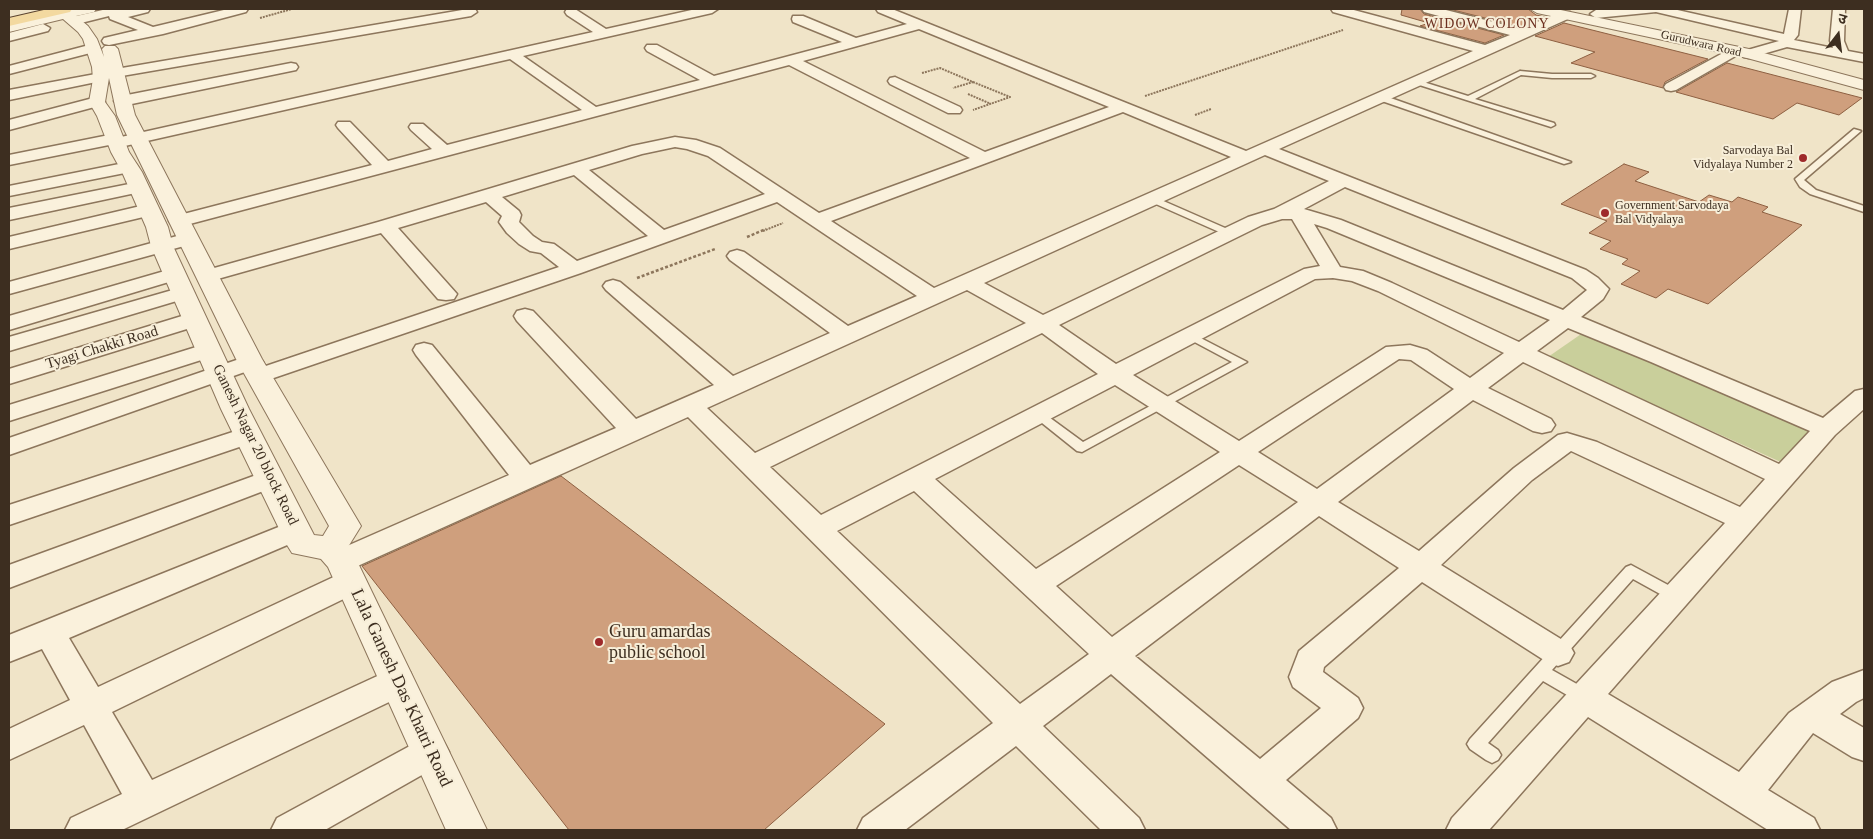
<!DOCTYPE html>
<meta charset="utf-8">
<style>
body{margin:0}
#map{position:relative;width:1873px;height:839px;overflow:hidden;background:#f0e4c8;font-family:Georgia,"Noto Sans Devanagari",serif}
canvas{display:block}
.frame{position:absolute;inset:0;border:10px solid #3d2e20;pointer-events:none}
.north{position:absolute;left:1813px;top:10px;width:50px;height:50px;-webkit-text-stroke:4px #f7eed8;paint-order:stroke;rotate:15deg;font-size:14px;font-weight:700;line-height:20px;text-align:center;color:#3d2e20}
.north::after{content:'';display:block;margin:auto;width:18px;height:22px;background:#3d2e20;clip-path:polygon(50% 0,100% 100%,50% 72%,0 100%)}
</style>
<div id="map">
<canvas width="1873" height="839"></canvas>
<div class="frame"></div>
<div class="north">उ</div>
</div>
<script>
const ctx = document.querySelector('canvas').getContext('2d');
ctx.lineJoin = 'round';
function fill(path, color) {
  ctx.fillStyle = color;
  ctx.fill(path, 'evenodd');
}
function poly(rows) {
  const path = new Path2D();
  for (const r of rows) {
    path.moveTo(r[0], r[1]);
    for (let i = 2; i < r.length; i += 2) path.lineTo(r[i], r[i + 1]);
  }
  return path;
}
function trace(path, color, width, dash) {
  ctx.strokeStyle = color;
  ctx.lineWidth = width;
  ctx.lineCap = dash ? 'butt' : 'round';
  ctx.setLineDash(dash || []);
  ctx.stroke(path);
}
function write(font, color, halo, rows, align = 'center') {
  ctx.font = font + ' Georgia,serif';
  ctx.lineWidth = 4;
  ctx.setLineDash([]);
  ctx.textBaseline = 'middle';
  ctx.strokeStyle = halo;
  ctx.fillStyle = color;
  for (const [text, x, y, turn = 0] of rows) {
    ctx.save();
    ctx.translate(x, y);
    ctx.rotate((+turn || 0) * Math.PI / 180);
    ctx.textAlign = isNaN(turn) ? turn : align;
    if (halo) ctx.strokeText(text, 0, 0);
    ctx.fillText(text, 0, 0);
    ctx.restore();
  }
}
const green = poly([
 [1584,332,1814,430,1783,463,1548,357]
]);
const building = poly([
 [1402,9,1420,9,1424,14,1504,35,1485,43,1420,26,1429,23,1401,15,1402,9],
 [1449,9,1528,9,1536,15,1545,17,1521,27,1449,9],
 [1564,23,1708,59,1665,82,1663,88,1571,63,1595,52,1535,36,1564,23],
 [1727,63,1862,98,1839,115,1797,103,1773,119,1676,92,1727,63],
 [1624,164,1649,172,1635,181,1699,202,1709,195,1732,202,1738,197,1768,207,1762,212,1802,225,1708,304,1668,289,1656,298,1621,284,1640,271,1622,264,1628,259,1600,249,1611,241,1589,233,1607,221,1561,204,1624,164],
 [561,476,885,724,764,830,569,830,362,566,561,476]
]);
const pathFar1 = poly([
 [260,18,292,9],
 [922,73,940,68,973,82,953,88],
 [973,82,1010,97,973,110],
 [968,94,991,104],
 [1145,96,1343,30],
 [1195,115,1211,109],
 [763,231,783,223]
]);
const path = poly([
 [747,237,766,229],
 [637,278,715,249]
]);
const service = poly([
 [1520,71,1552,74,1591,74,1595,76,1591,78,1552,78,1521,75,1475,99,1554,123,1555,125,1551,127,1410,82,1417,80,1468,96,1520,71],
 [1379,96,1385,96,1571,162,1564,164,1379,100,1379,96],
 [1854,129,1861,131,1804,180,1816,190,1864,206,1864,212,1810,194,1800,187,1795,179,1854,129],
 [1152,196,1232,231,1234,233,1229,236,1226,235,1149,201,1149,197,1152,196],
 [1191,333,1247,362,1082,452,1077,451,1032,415,1038,411,1042,412,1083,442,1232,362,1187,338,1185,336,1187,334,1191,333],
 [1631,565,1681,592,1684,596,1681,600,1676,602,1671,600,1633,579,1552,670,1591,692,1593,697,1591,702,1585,704,1579,702,1543,681,1488,743,1498,750,1501,755,1498,760,1492,763,1486,760,1470,749,1467,744,1470,739,1626,567,1631,565]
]);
const minor = poly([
 [107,9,150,9,148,12,128,17,153,27,228,9,248,9,246,12,163,34,109,45,104,44,102,41,104,38,138,30,110,19,109,16,73,25,67,21,68,18,107,9],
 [468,9,475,9,477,12,471,16,116,77,111,76,109,73,111,70,116,69,468,9],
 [567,9,575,9,606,29,696,9,718,9,712,13,523,56,596,107,700,80,647,51,645,48,647,45,657,45,714,76,842,42,793,22,792,19,793,16,803,16,856,38,907,24,878,12,876,9,892,9,1246,151,1473,51,1333,12,1331,9,1350,9,1485,45,1510,35,1424,12,1422,9,1442,9,1521,29,1560,12,1570,12,1571,15,1570,18,1279,149,1586,270,1598,278,1609,289,1603,299,1581,317,1823,418,1855,391,1864,389,1864,409,1835,435,1608,694,1739,772,1789,713,1832,682,1864,670,1864,698,1856,702,1840,714,1864,728,1864,761,1852,757,1813,733,1768,790,1814,818,1820,830,1768,830,1588,717,1489,830,1446,830,1452,818,1725,523,1571,451,1532,480,1441,565,1569,644,1574,653,1569,662,1558,666,1547,662,1422,582,1324,667,1323,672,1358,698,1363,708,1358,718,1286,780,1331,818,1337,830,1291,830,1111,674,1043,726,1139,818,1145,830,1101,830,1016,746,905,830,857,830,863,818,993,723,688,417,351,569,341,572,331,569,326,561,331,553,509,475,416,355,413,350,416,345,424,343,432,345,530,465,616,428,517,321,514,316,517,311,525,309,533,311,636,419,714,385,606,290,603,286,606,282,613,280,620,282,733,376,830,333,730,260,727,256,730,252,737,250,744,252,848,326,917,296,777,202,581,273,259,383,251,381,247,376,251,371,559,267,541,253,530,251,519,244,507,233,499,222,502,216,486,202,398,228,457,294,454,299,446,300,438,299,381,233,207,282,200,280,197,276,200,272,378,222,632,146,675,137,696,140,720,148,819,213,970,158,789,65,186,225,179,227,172,225,169,221,172,217,372,165,338,128,336,125,338,122,350,122,388,161,432,149,411,130,409,127,411,124,423,124,447,145,582,110,510,59,116,148,109,145,9,165,9,155,114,134,121,137,593,32,567,15,565,12,567,9],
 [919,29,1109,107,985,152,803,61,919,29],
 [1123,112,1231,157,934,288,831,221,1123,112],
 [675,147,687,149,708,156,765,194,664,230,589,170,642,154,675,147],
 [1265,155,1329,181,1274,209,1248,217,1043,315,984,283,1265,155],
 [574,175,648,236,577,261,554,244,542,242,533,236,519,222,521,215,519,211,502,197,574,175],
 [1345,187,1572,278,1587,290,1563,310,1341,220,1304,209,1345,187],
 [1282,219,1292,219,1320,266,1304,269,1116,364,1059,325,1262,225,1282,219],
 [1314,224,1327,228,1550,320,1519,342,1392,283,1363,271,1340,267,1314,224],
 [1333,278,1352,281,1378,291,1504,353,1470,378,1427,350,1410,345,1386,347,1239,441,1133,375,1315,279,1333,278],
 [967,290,1026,323,755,453,707,408,967,290],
 [1568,328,1651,362,1810,431,1779,464,1537,351,1568,328],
 [1042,333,1098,374,821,515,770,467,1042,333],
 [1399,359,1411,360,1454,389,1317,489,1258,452,1399,359],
 [1523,362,1765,479,1740,507,1597,442,1567,433,1558,435,1514,468,1419,551,1338,502,1473,400,1533,431,1542,433,1551,431,1555,425,1551,419,1488,388,1523,362],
 [1115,385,1220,452,1036,569,935,479,1115,385],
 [1239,465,1298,502,1112,637,1056,586,1239,465],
 [914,491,1089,654,1020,704,837,531,914,491],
 [1319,516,1399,568,1299,651,1289,677,1293,687,1321,708,1260,759,1135,656,1319,516],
 [1612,9,1673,9,1784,34,1789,9,1801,9,1798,35,1794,40,1833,48,1830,41,1833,9,1845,9,1844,41,1848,51,1864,54,1864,62,1787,47,1749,58,1744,57,1742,54,1744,51,1779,41,1656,12,1596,18,1590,14,1596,10,1612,9],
 [43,24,50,28,48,31,9,41,9,33,43,24],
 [93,44,98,45,100,48,98,51,9,74,9,66,93,44],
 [1734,47,1739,48,1741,51,1739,54,1676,90,1671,91,1666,90,1664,87,1666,84,1734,47],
 [291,63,296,64,298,67,296,70,122,106,117,104,114,101,117,98,122,96,291,63],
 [101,73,106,74,108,77,106,80,9,100,9,90,101,73],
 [895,77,960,107,962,110,960,113,948,113,890,84,888,81,890,78,895,77],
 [97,97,102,99,105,102,102,105,9,130,9,120,97,97],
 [129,162,135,163,138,167,135,171,9,196,9,186,129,162],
 [139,182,145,183,148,187,145,191,9,220,9,208,139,182],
 [149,204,156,206,158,210,156,214,9,249,9,237,149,204],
 [188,233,195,235,198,239,195,243,9,294,9,282,188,233],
 [175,268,182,270,185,274,182,278,9,330,9,316,175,268],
 [183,287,190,289,194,293,190,297,9,351,9,337,183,287],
 [195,312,203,314,206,319,203,324,9,384,9,369,195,312],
 [209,343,217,345,220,350,217,355,9,421,9,405,209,343],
 [251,355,259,357,263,362,259,367,9,455,9,438,251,355],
 [248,427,257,429,261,435,257,441,9,525,9,505,248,427],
 [270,470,279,473,283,479,279,485,9,588,9,565,270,470],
 [296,520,306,523,310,530,306,537,69,638,98,687,340,574,351,571,362,574,366,582,362,590,112,712,152,780,386,672,398,668,410,672,414,682,410,692,122,830,65,830,71,818,122,794,84,725,9,760,9,729,70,700,42,649,9,662,9,635,296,520],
 [431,737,443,741,449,752,443,763,325,830,271,830,277,818,419,741,431,737]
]);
const tertiary = poly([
 [72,9,96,9,94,12,76,16,88,26,97,39,104,57,102,49,105,46,115,46,118,49,135,115,262,359,361,526,348,547,357,561,487,830,446,830,328,567,321,559,292,553,287,545,221,409,151,246,146,227,122,172,111,152,97,116,89,102,93,79,92,67,83,39,78,32,63,19,9,32,9,24,72,9],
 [109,78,117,115,236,359,329,526,323,536,314,535,249,409,173,246,168,227,142,172,129,152,115,116,105,102,109,78],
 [1530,9,1556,9,1749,49,1864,80,1864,90,1747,58,1537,13,1530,9]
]);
const primary = poly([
 [48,9,72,9,70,12,9,26,9,18,48,9]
]);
const markers = [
 [1803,158,5,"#9e2a2b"],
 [1605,213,5,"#9e2a2b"],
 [599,642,5,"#9e2a2b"]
];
const farStreetnames = [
 ["Gurudwara Road",1701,44,13]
];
const farPoinames = [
 ["Sarvodaya Bal",1793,151],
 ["Vidyalaya Number 2",1793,165],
 ["Government Sarvodaya",1615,206,"left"],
 ["Bal Vidyalaya",1615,220,"left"]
];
const farNeighbourhoodnames = [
 ["WIDOW COLONY",1487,24]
];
const streetNames = [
 ["Tyagi Chakki Road",102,348,-17],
 ["Ganesh Nagar 20 block Road",255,445,64]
];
const nearPoinames = [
 ["Guru amardas",609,632],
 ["public school",609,653]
];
const nearStreetnames = [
 ["Lala Ganesh Das Khatri Road",401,688,65]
];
fill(green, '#c9cf9b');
fill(building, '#cf9f7d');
trace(building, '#8d5f41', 1);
trace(service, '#8d765c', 3);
trace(minor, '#8d765c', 3);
trace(tertiary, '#8d765c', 2);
trace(primary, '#5b4430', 2);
trace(pathFar1, '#8d765c', 2, [2, 1]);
trace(path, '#8d765c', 2.5, [3, 2]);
fill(service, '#faf1dc');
fill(minor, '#faf1dc');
fill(tertiary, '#faf1dc');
fill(primary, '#f3d9a0');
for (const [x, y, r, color] of markers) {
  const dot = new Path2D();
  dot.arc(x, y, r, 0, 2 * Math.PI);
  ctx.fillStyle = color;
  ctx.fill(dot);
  trace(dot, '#f7eed8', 2);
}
write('12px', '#3d2e20', '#f7eed8', farStreetnames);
write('12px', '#3d2e20', '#f7eed8', farPoinames, 'right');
ctx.letterSpacing = '1px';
write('14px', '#6b2e1e', '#f7eed8', farNeighbourhoodnames);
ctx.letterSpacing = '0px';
write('15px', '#3d2e20', '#f7eed8', streetNames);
write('18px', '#3d2e20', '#f7eed8', nearPoinames, 'left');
write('18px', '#3d2e20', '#f7eed8', nearStreetnames);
</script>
